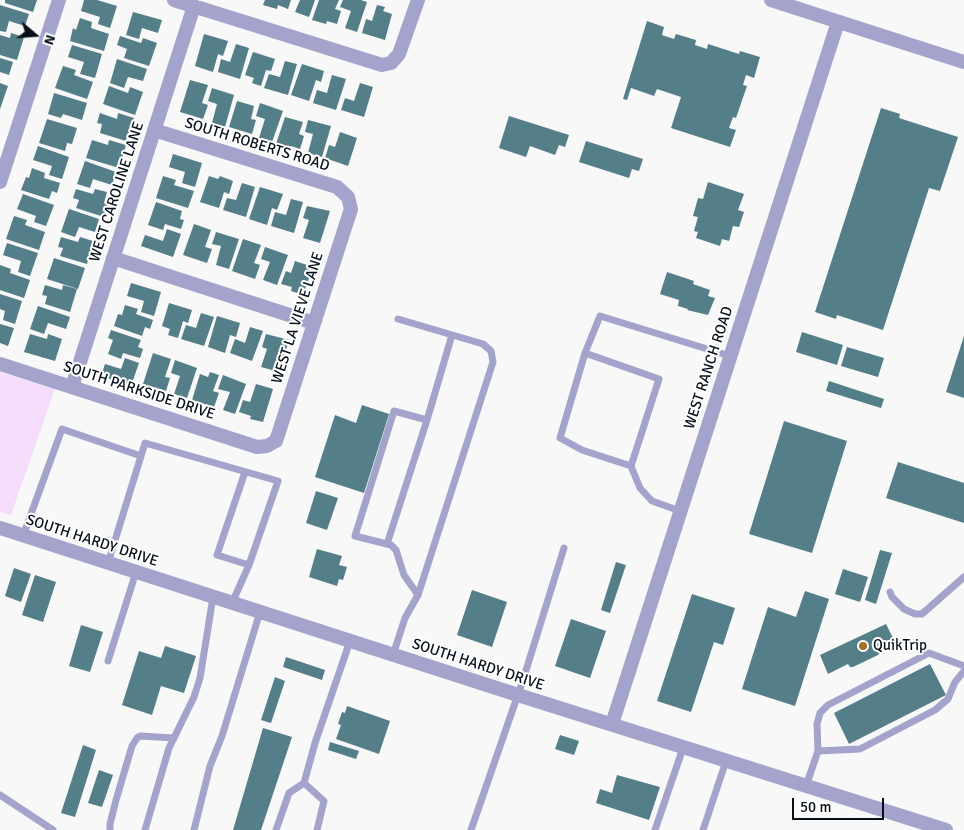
<!DOCTYPE html>
<style>
body{margin:0}
#map{position:relative;width:964px;height:830px;overflow:hidden;background:#f8f8f8;font-family:Signika,sans-serif}
canvas{display:block}
.north{position:absolute;left:10px;top:10px;width:50px;height:50px;-webkit-text-stroke:4px #fff;paint-order:stroke;rotate:108deg;font-size:14px;font-weight:700;line-height:20px;text-align:center;color:#07101a}
.north::after{content:'';display:block;margin:auto;width:18px;height:22px;background:#07101a;clip-path:polygon(50% 0,100% 100%,50% 72%,0 100%)}
.scale{position:absolute;left:792px;top:798px;width:92px;height:22px;box-sizing:border-box;border:2px solid #07101a;border-top:0;padding-left:6px;font-size:15px;line-height:18px;white-space:nowrap;color:#07101a;-webkit-text-stroke:4px #fff;paint-order:stroke}
</style>
<div id="map">
<canvas width="964" height="830"></canvas>
<div class="north">N</div>
<div class="scale">50 m</div>
</div>
<script>
const ctx = document.querySelector('canvas').getContext('2d');
ctx.lineJoin = 'round';
function fill(path, color) {
  ctx.fillStyle = color;
  ctx.fill(path, 'evenodd');
}
function poly(rows) {
  const path = new Path2D();
  for (const r of rows) {
    path.moveTo(r[0], r[1]);
    for (let i = 2; i < r.length; i += 2) path.lineTo(r[i], r[i + 1]);
  }
  return path;
}
function trace(path, color, width, dash) {
  ctx.strokeStyle = color;
  ctx.lineWidth = width;
  ctx.lineCap = dash ? 'butt' : 'round';
  ctx.setLineDash(dash || []);
  ctx.stroke(path);
}
function write(font, color, halo, rows, align = 'center') {
  ctx.font = font + ' Signika,sans-serif';
  ctx.lineWidth = 4;
  ctx.setLineDash([]);
  ctx.textBaseline = 'middle';
  ctx.strokeStyle = halo;
  ctx.fillStyle = color;
  for (const [text, x, y, turn = 0] of rows) {
    ctx.save();
    ctx.translate(x, y);
    ctx.rotate((+turn || 0) * Math.PI / 180);
    ctx.textAlign = isNaN(turn) ? turn : align;
    if (halo) ctx.strokeText(text, 0, 0);
    ctx.fillText(text, 0, 0);
    ctx.restore();
  }
}
const green = poly([
 [0,372,55,389,11,515,0,512]
]);
const building = poly([
 [5,0,37,0,33,12,5,3],
 [84,0,97,0,117,6,110,28,98,24,100,17,81,11],
 [265,0,291,0,288,9,278,5,277,9,263,5],
 [300,0,315,0,309,17,295,12],
 [319,0,339,0,335,9,341,11,337,24,327,21,326,24,312,20],
 [343,0,361,0,367,2,357,32,345,28,351,11,340,7],
 [0,5,29,14,25,26,9,21,6,32,0,31],
 [377,5,385,7,383,11,392,14,385,40,362,33,366,19,372,21],
 [133,12,162,20,158,33,142,28,139,39,126,35],
 [80,18,92,22,91,28,109,34,104,51,70,41,73,28,76,30],
 [647,21,664,27,662,35,674,39,676,34,696,40,695,45,707,49,708,44,739,54,740,51,760,57,754,78,746,75,743,85,747,86,736,118,733,117,729,128,736,130,730,147,671,128,681,97,657,89,654,96,631,88,627,100,623,99],
 [11,33,24,37,17,60,0,55,0,35,10,38],
 [204,34,228,41,223,56,218,54,213,72,195,66],
 [120,36,141,43,143,38,157,43,149,66,124,58,127,49,117,45],
 [236,44,249,48,240,79,218,72,221,59,230,62],
 [72,45,102,54,95,78,80,74,84,62,68,57],
 [253,52,275,59,271,71,266,70,261,86,252,83,254,78,245,75],
 [0,58,13,62,9,75,0,72],
 [117,59,147,69,143,81,128,77,124,88,110,83],
 [285,61,297,64,288,95,264,88,269,74,280,77],
 [302,64,324,71,321,82,316,80,309,101,291,95],
 [63,66,76,70,74,75,93,82,87,99,55,88],
 [332,75,346,79,336,110,313,103,317,90,327,93],
 [190,80,208,85,202,103,208,105,203,119,180,112],
 [0,83,8,86,0,109],
 [360,83,373,87,364,117,341,110,345,98,354,101],
 [109,86,128,93,130,87,143,92,135,115,103,104],
 [212,88,234,95,225,127,212,123,217,104,208,101],
 [54,93,87,103,82,120,63,114,61,118,48,114],
 [237,101,254,106,251,119,256,120,252,134,229,127],
 [260,103,283,111,272,142,259,138,265,119,256,116],
 [881,108,900,114,899,118,958,137,940,191,929,188,883,330,837,315,836,319,815,312],
 [100,113,117,119,118,113,134,118,126,141,100,133,102,124,97,123],
 [509,116,569,135,565,147,559,145,555,155,530,146,526,157,499,148],
 [285,117,303,122,299,134,304,136,300,149,291,146,290,149,276,144],
 [47,119,77,128,72,144,67,143,65,151,39,143],
 [308,120,331,126,322,157,308,153,313,134,305,132],
 [340,132,357,138,348,166,325,158,329,145,335,147],
 [92,140,108,145,109,140,126,145,119,168,86,158],
 [586,141,643,159,639,171,632,169,629,178,579,162],
 [38,146,69,157,62,179,49,175,52,166,33,160],
 [173,154,202,163,195,187,182,183,185,172,169,167],
 [85,161,116,172,112,185,93,179,90,188,77,184],
 [32,168,45,173,44,178,60,183,57,193,52,191,49,199,21,190,26,177,29,178],
 [163,176,176,180,174,185,194,191,188,208,156,198],
 [209,176,218,179,220,176,233,181,229,194,224,192,219,208,200,202],
 [708,182,744,194,738,210,744,212,739,227,733,226,729,241,722,239,720,246,696,238,698,232,694,231,698,217,693,216,698,198,703,199],
 [242,183,255,187,246,217,223,210,227,198,236,200],
 [260,187,283,194,277,210,272,208,267,225,249,219],
 [76,189,93,194,95,189,107,192,104,203,108,204,104,217,76,208,79,200,73,198],
 [23,194,54,205,46,226,34,222,36,216,17,209],
 [291,199,303,202,294,233,271,226,275,212,286,215],
 [156,202,182,211,180,219,184,220,181,229,165,224,163,230,148,225],
 [307,206,330,211,320,243,303,238,309,220,303,218],
 [69,209,99,219,95,232,79,227,75,237,61,232],
 [14,216,27,220,25,225,45,232,39,250,6,239],
 [194,224,211,230,205,247,212,249,207,263,183,255],
 [167,229,181,234,173,257,141,246,145,235,163,241],
 [216,232,239,239,229,269,216,265,221,246,212,244],
 [61,237,78,242,80,237,93,241,87,264,60,256,63,248,58,247],
 [243,239,261,245,254,263,260,265,255,279,232,271],
 [7,243,38,253,30,276,18,272,21,261,3,255],
 [265,247,288,255,277,285,263,280,270,262,261,259],
 [54,258,85,268,78,289,47,279],
 [295,261,313,267,303,295,291,291,292,287,281,284,286,271,291,273],
 [0,265,11,269,10,273,30,280,24,298,0,290],
 [667,272,694,281,693,284,710,290,708,296,715,298,708,315,687,310,688,309,678,306,679,300,660,294],
 [131,283,161,292,154,316,141,312,144,301,127,296],
 [45,285,62,290,63,285,77,289,70,312,45,304,47,296,42,295],
 [0,294,22,301,15,324,3,320,5,311,0,309],
 [169,303,192,310,188,323,183,321,178,338,168,335,170,329,162,326],
 [125,305,138,309,136,314,153,320,150,329,145,327,142,336,114,326,118,314,122,315],
 [38,306,70,317,66,329,48,323,44,334,30,329],
 [201,313,214,317,204,346,181,339,186,325,196,328],
 [217,316,240,323,236,337,230,335,225,353,208,347],
 [0,324,14,328,8,346,0,343],
 [250,327,263,331,252,361,230,353,235,339,245,343],
 [111,330,141,340,138,347,143,349,140,358,123,353,121,359,108,354,113,340,108,338],
 [802,332,843,345,837,365,796,352],
 [30,334,47,339,48,334,62,339,55,361,24,352],
 [266,334,289,340,279,372,261,367,267,349,262,347],
 [964,336,964,398,946,392],
 [847,347,884,358,878,377,841,366],
 [153,353,171,359,165,377,170,378,166,391,143,384],
 [125,358,139,363,131,386,101,376,105,364,121,369],
 [175,360,197,368,187,398,174,394,180,376,171,373],
 [210,372,219,375,213,391,219,393,214,407,192,400,200,374,208,377],
 [223,375,246,384,235,414,223,410,230,392,218,389],
 [829,381,884,399,881,408,826,391],
 [256,384,273,389,263,422,250,419,251,416,239,412,243,400,250,402],
 [362,405,389,414,364,493,315,477,335,415,356,423],
 [784,421,847,441,812,553,749,534],
 [898,462,964,483,964,523,886,498],
 [316,491,338,498,327,530,306,523],
 [317,549,342,556,339,565,347,567,343,580,339,579,337,586,309,577],
 [880,550,892,553,876,604,865,600],
 [616,562,626,565,610,613,601,610],
 [14,568,31,574,21,602,5,596],
 [843,569,868,577,860,602,835,594],
 [35,575,56,582,43,622,22,615],
 [472,590,507,602,492,647,457,635],
 [805,591,829,599,795,706,742,689,768,607,796,617],
 [692,594,735,608,723,645,714,642,691,712,657,701],
 [571,619,606,631,590,678,555,666],
 [886,624,895,642,878,650,880,653,878,655,853,667,850,667,848,664,828,674,820,655],
 [81,625,103,632,90,672,69,666],
 [165,646,196,656,184,693,161,686,152,715,122,705,139,651,161,658],
 [286,657,325,670,322,680,283,667],
 [930,664,946,695,849,744,834,713],
 [275,677,285,681,271,723,261,720],
 [347,706,390,721,379,754,336,739,341,725,338,724,342,712,345,713],
 [263,728,292,737,261,830,233,830],
 [560,735,579,741,574,755,555,749],
 [330,742,359,751,356,759,328,750],
 [83,745,96,750,75,817,61,813],
 [99,770,113,775,102,807,88,803],
 [617,775,660,787,649,820,596,803,600,789,612,793]
]);
const service = poly([
 [585,353,659,379,631,466,582,450,560,438,585,353,600,316,730,356],
 [631,466,640,488,652,501,680,511],
 [245,472,217,555,249,565],
 [23,536,62,429,141,456],
 [387,544,427,420],
 [108,563,145,443,278,481,249,565,232,603],
 [890,592,892,597,904,609,915,614,922,614,964,577],
 [418,595,404,575,396,550,391,545,355,536,394,411,427,420,452,335],
 [393,655,405,618,418,595,493,362,491,351,483,344,398,319],
 [108,661,136,572],
 [818,751,860,749,935,710,948,699,955,682,964,671],
 [304,783,324,801,317,830],
 [806,786,818,751,817,724,820,713,828,705,929,653,964,666],
 [0,795,53,830],
 [110,830,110,824,116,800,132,746,137,738,140,736,174,738],
 [145,830,169,748,194,697,200,678,213,597],
 [194,830,210,766,222,736,260,612],
 [276,830,289,793,304,783,315,743,350,641],
 [471,830,523,680,564,548],
 [655,830,683,748],
 [703,830,726,761]
]);
const minor = poly([
 [174,0,382,65,391,63,399,54,418,0],
 [771,0,964,62],
 [0,182,59,0],
 [113,258,314,323],
 [0,364,257,447,267,446,276,441,351,209,348,197,337,187,154,130],
 [72,387,194,6],
 [0,528,518,695,946,830],
 [612,724,838,22]
]);
const markers = [
 [863,646,5,"#9f7122"]
];
const streetNames = [
 ["SOUTH ROBERTS ROAD",257,145,17],
 ["WEST CAROLINE LANE",117,192,-72],
 ["WEST LA VIEVE LANE",298,318,-72],
 ["WEST RANCH ROAD",709,368,-72],
 ["SOUTH PARKSIDE DRIVE",139,391,18],
 ["SOUTH HARDY DRIVE",92,541,18],
 ["SOUTH HARDY DRIVE",478,665,18]
];
const poiNames = [
 ["QuikTrip",873,646]
];
fill(green, '#f4dcfa');
fill(building, '#547e88');
trace(service, '#a3a3cb', 7);
trace(minor, '#a3a3cb', 14);
for (const [x, y, r, color] of markers) {
  const dot = new Path2D();
  dot.arc(x, y, r, 0, 2 * Math.PI);
  ctx.fillStyle = color;
  ctx.fill(dot);
  trace(dot, '#fff', 2);
}
write('15px', '#07101a', '#fff', streetNames);
write('15px', '#07101a', '#fff', poiNames, 'left');
</script>
